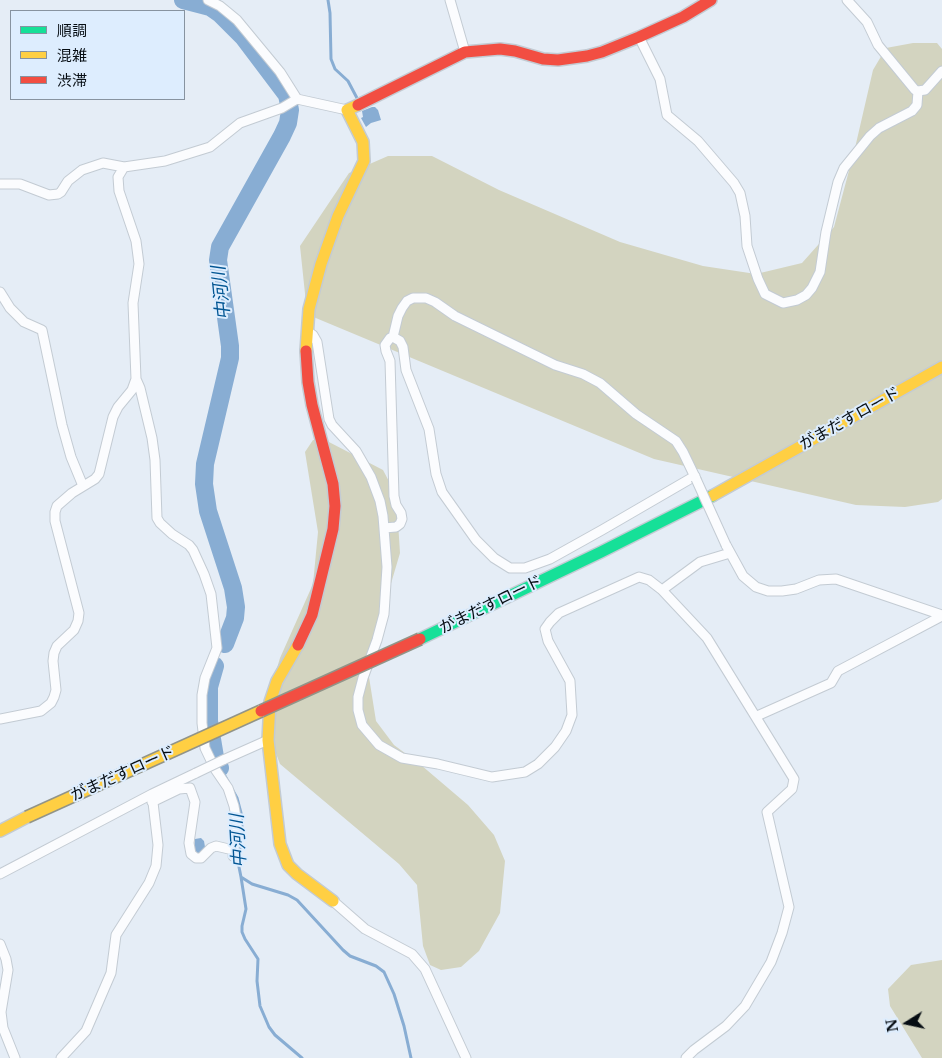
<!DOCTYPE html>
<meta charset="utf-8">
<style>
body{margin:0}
#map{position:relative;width:942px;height:1058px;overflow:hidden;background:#e5edf6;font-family:"Libre Baskerville","Noto Sans JP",serif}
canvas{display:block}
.legend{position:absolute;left:10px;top:10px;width:175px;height:90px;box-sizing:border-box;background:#ddedfe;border:1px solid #8793a0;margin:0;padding:6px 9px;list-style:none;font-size:15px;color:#060d13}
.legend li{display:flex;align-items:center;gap:10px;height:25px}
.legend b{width:25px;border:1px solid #8793a0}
.north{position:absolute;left:882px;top:998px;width:50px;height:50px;-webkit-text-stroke:4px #ddedfe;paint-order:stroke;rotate:260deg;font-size:14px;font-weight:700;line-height:20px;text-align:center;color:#060d13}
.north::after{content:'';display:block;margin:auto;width:18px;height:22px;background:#060d13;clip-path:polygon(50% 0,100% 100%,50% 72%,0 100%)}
</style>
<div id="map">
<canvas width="942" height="1058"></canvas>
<ul class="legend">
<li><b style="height:6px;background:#16e098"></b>順調</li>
<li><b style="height:6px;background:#ffcf43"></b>混雑</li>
<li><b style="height:6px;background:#f24e42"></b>渋滞</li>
</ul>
<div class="north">N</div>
</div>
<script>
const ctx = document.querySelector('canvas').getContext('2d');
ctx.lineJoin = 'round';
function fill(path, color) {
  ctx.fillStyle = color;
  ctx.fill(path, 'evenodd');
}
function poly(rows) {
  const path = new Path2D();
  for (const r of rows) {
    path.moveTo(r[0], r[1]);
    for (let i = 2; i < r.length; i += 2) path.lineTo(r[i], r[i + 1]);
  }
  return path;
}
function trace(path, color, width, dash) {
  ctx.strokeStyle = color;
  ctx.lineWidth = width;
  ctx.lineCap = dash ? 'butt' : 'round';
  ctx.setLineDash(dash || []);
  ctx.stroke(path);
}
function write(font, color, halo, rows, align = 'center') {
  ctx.font = font + ' "Libre Baskerville","Noto Sans JP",serif';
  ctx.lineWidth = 4;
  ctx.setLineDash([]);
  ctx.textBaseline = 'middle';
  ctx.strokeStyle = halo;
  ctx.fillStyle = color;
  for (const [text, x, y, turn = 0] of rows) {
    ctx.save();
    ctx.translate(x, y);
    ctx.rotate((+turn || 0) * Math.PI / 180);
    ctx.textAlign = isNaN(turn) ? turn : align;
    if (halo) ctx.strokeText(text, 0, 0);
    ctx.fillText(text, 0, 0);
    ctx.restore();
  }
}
const green = poly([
 [913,43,937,43,942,49,942,499,938,502,905,507,856,505,654,459,311,316,306,303,300,246,349,173,388,156,432,156,499,190,620,242,703,266,756,274,802,263,834,227,855,148,873,70,886,48],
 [313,440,327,441,383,470,393,489,398,522,400,553,382,614,369,677,376,721,394,745,421,765,468,805,494,835,505,861,500,913,479,951,461,967,441,970,430,965,423,946,417,885,399,864,280,764,268,732,267,701,280,658,313,584,318,532,305,452],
 [942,960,942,1058,922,1058,890,1006,888,989,911,965]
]);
const water = poly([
 [372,107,375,107,378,110,381,120,371,123,366,127,361,118,363,117,362,111],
 [201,838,204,841,205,847,204,850,200,854,198,854,194,849,195,839]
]);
const stream = poly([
 [328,0,330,13,331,59,335,69,348,81,358,100],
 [225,776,237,798,241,813,242,824,239,867,241,877,252,884,288,895,297,900,343,950,350,956,376,966,384,972,394,994,404,1026,411,1058],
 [241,877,246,909,242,926,242,932,245,939,258,959,257,981,260,1006,269,1027,275,1035,302,1058]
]);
const river = poly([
 [183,0,210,7,220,14,244,38,287,95,290,110,288,123,282,136,220,247,218,260,230,346,230,358,205,464,204,484,208,511,233,588,236,607,235,618,225,644],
 [215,666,209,687,209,721,215,757,220,768]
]);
const street = poly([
 [208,0,220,6,237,20,280,72,297,99,347,110],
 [450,0,465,52],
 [847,0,867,22,878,45,915,90,918,91,925,90,942,71],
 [639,37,660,79,667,115,698,141,734,183,740,193,745,216,747,246,758,279,765,294,783,303,797,300,806,295,812,288,820,272,826,232,838,182,844,168,870,136,879,128,912,111,917,105,918,91],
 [0,184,20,184,49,195,58,194,61,192,68,181,82,170,103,163,124,167,165,161,210,147,240,123,282,108,297,99],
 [0,292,10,308,24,322,42,330,62,425,71,457,83,486],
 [307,331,313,335,317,342,329,419,332,425,356,451,371,477,380,501,383,516,387,567,384,614,377,640,363,678,358,697,358,710,362,725,379,745,402,758,438,764,492,777,525,772,538,764,555,747,566,731,572,715,570,681,548,641,545,629,550,622,559,613,639,577,649,580,662,590,707,638,794,779,792,789,767,812,789,907,782,933,771,962,745,1006,726,1026,694,1050,686,1058],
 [393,337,398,316,402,308,407,301,413,298,426,298,435,302,455,316,555,365,583,374,600,383,636,414,676,441,683,452,696,479],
 [136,379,140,388,152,438,155,460,157,518,160,523,172,534,189,545,193,550,204,574,211,594,217,648,205,678,202,695,202,723,205,748,215,769,228,788,234,806,237,823,233,856],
 [384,528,396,527,400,524,402,519,401,513,396,505,394,496,390,361,386,351,385,345,390,338,393,337,400,341,403,347,406,370,429,429,436,474,442,492,476,540,494,558,510,568,525,568,550,559,602,530,695,476],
 [726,545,743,576,756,587,768,591,782,591,796,589,819,580,836,579,942,615],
 [662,590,700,562,730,553],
 [757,716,831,683,838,671,942,616],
 [0,719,41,711,51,703,54,697,56,690,53,661,54,653,57,646,74,630,78,621,79,613,55,521,55,512,57,506,72,493,95,479,99,474,113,417,118,407,132,390,136,379,133,303,139,264,136,241,119,191,118,177,124,167],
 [223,760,268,740],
 [152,802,179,789,190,788,195,802,189,843,191,854,196,858,201,858,211,848,216,846,233,850],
 [0,874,152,794,196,773],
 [333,901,365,929,412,954,425,969,466,1058],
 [0,944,6,959,8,970,1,1012,3,1028,15,1058],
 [61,1058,86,1031,111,973,116,935,149,883,156,866,158,845,152,794]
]);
const fast = poly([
 [420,639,601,552,712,496]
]);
const slow = poly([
 [306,351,309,309,321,264,338,216,364,161,363,142,347,110,358,105],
 [712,496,942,367],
 [298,645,277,681,270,702,268,740,280,844,288,865,297,874,333,901],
 [0,831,27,817]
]);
const jam = poly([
 [358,105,465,52,500,49,515,51,543,59,558,60,587,56,602,52,639,37,683,17,711,0],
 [298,645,312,615,333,529,335,506,333,484,312,405,308,382,306,351]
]);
const streetBridge = poly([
 [696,479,726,545],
 [196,773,223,760]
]);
const slowBridge = poly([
 [27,817,261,711]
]);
const jamBridge = poly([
 [261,711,420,639]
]);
const streetNames = [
 ["がまだすロード",850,419,-29],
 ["がまだすロード",491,605,-26],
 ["がまだすロード",123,774,-24]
];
const waterNames = [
 ["中河川",222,293,-96],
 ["中河川",239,841,-93]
];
fill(green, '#d3d4c0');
fill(water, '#88add3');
trace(stream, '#88add3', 3);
trace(river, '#88add3', 18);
trace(street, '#c3cbd3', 11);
trace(fast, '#c3cbd3', 14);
trace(slow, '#c3cbd3', 14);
trace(jam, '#c3cbd3', 14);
trace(street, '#fbfcfe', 9);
trace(fast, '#16e098', 11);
trace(slow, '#ffcf43', 11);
trace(jam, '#f24e42', 11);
trace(streetBridge, '#c3cbd3', 11, []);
trace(slowBridge, '#929488', 14, []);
trace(jamBridge, '#929488', 14, []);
trace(streetBridge, '#fbfcfe', 9);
trace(slowBridge, '#ffcf43', 11);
trace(jamBridge, '#f24e42', 11);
write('16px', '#060d13', '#ddedfe', streetNames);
write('italic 18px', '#015593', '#ddedfe', waterNames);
</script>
